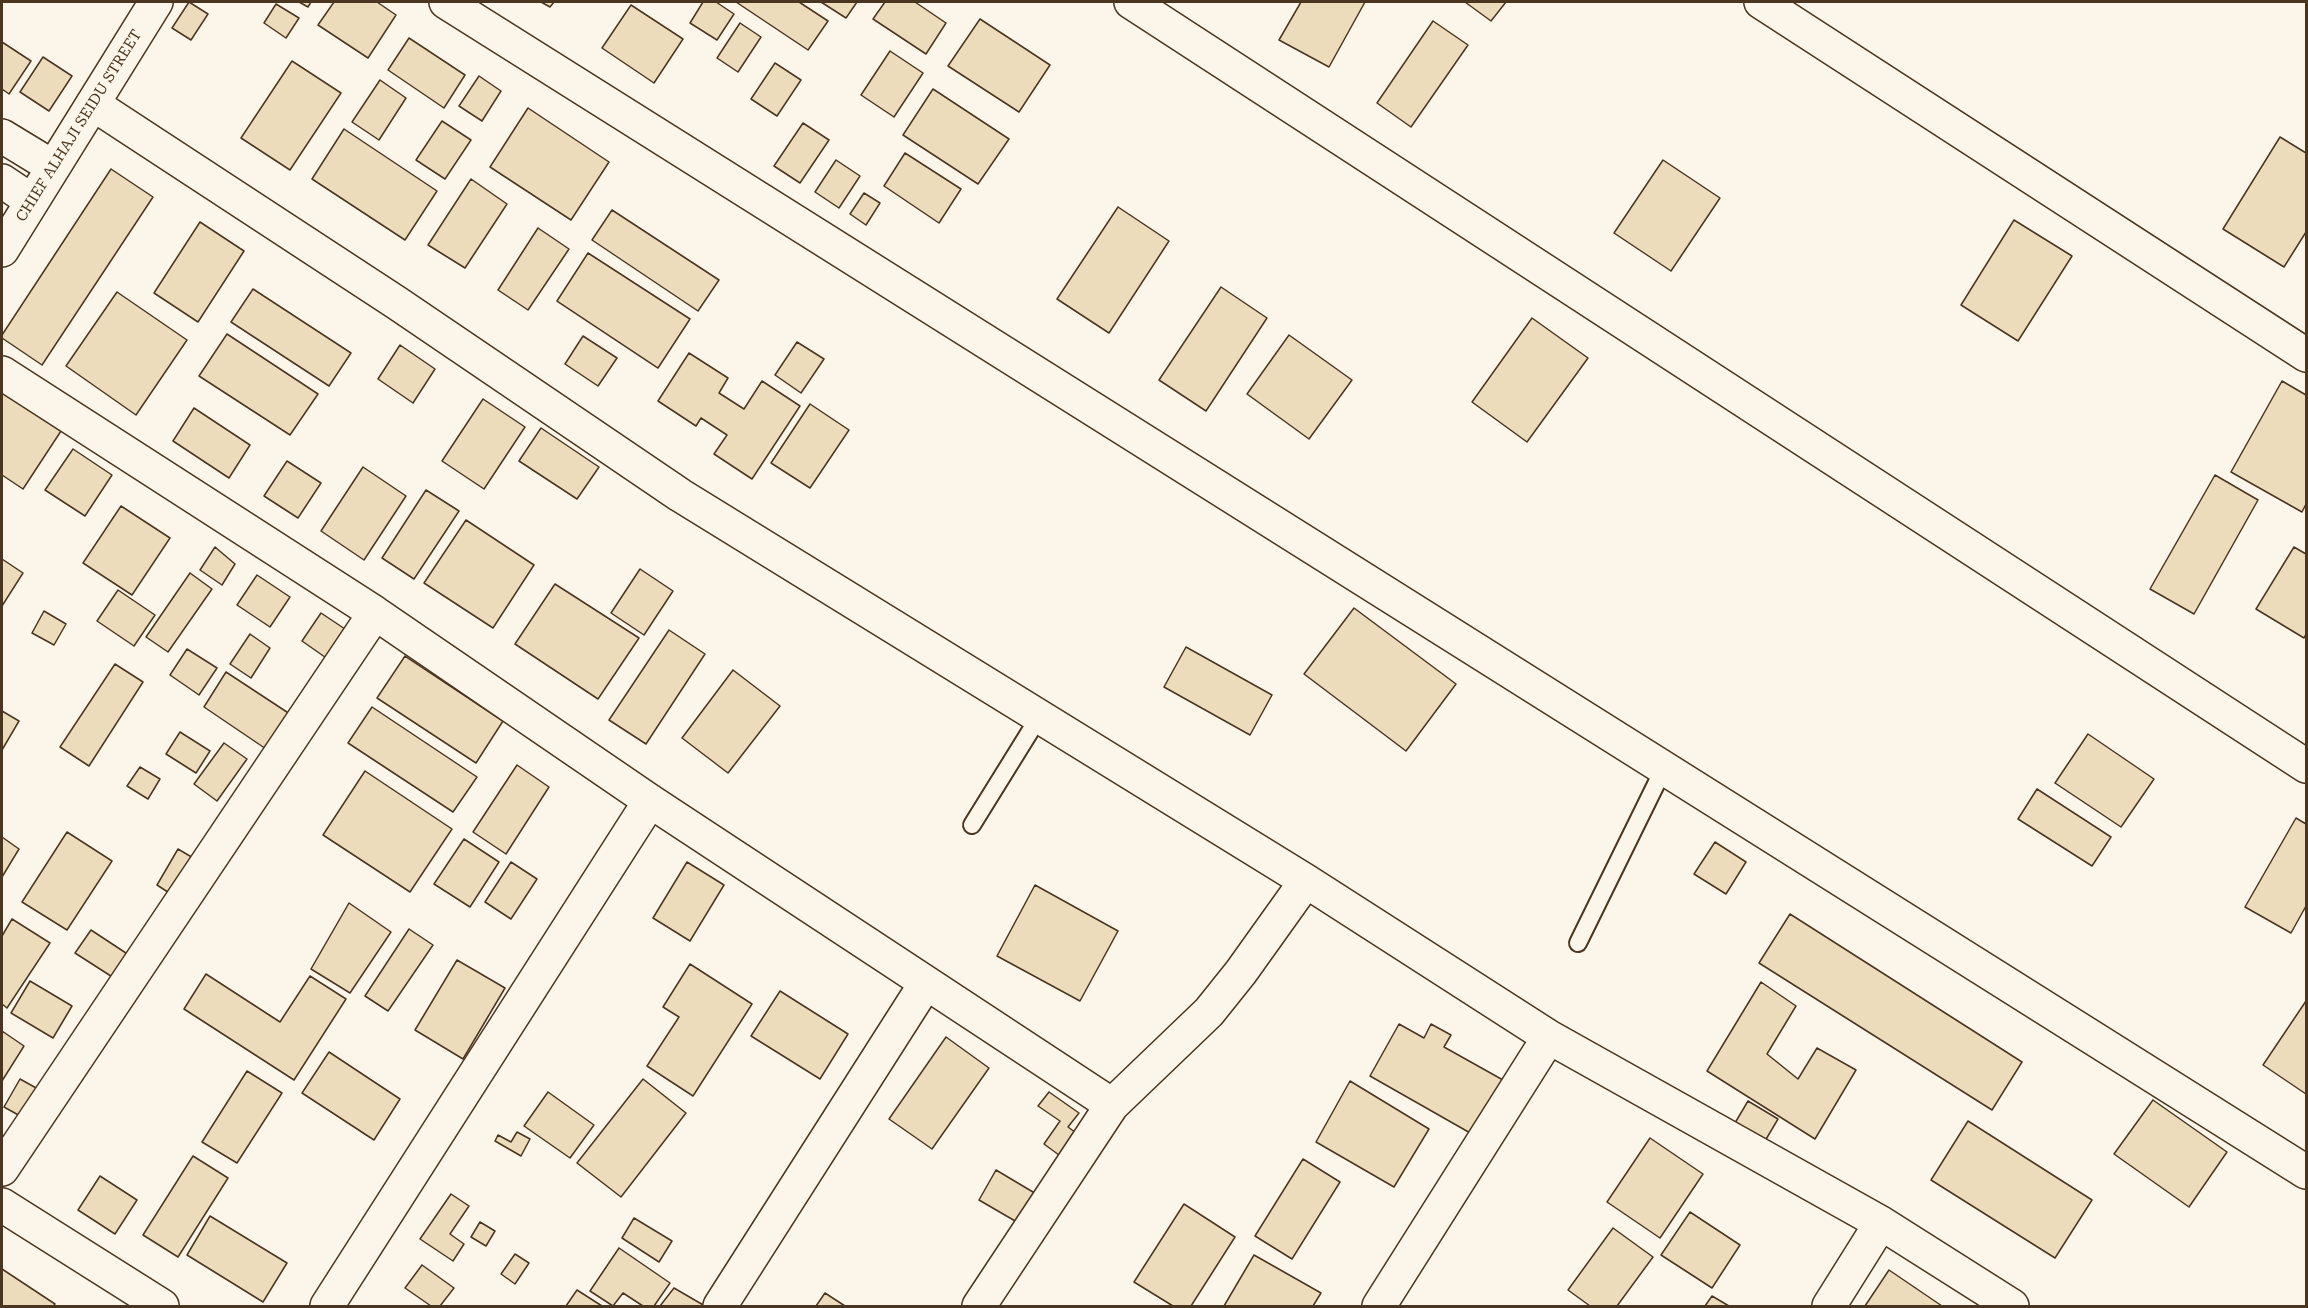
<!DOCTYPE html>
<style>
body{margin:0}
#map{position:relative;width:2308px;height:1308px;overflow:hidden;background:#fbf6e9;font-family:"Roboto Serif",serif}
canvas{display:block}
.frame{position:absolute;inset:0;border:3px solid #4a3520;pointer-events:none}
</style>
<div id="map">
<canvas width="2308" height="1308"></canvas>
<div class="frame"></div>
</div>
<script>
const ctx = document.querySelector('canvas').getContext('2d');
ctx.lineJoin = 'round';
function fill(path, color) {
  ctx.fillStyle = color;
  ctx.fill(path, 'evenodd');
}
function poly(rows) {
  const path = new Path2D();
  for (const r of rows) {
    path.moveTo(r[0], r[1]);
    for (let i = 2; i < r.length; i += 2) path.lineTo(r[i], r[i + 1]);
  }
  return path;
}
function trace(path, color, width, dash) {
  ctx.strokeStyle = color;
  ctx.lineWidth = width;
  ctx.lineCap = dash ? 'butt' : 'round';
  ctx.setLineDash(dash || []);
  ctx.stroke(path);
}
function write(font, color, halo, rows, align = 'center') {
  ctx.font = font + ' "Roboto Serif",serif';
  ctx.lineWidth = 4.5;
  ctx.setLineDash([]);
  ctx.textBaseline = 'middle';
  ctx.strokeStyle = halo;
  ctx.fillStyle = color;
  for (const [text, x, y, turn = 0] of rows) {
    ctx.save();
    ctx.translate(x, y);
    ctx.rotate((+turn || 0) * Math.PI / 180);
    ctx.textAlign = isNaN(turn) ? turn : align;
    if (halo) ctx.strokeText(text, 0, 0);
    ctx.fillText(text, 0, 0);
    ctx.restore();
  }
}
const building = poly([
 [189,2,208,14,191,40,172,28,189,2],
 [299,2,311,2,308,7,299,2],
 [334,2,377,2,396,15,368,58,318,25,334,2],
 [541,2,554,2,550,7,541,2],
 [703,2,716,2,734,14,717,40,690,23,703,2],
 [736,2,799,2,828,21,808,50,736,2],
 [821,2,857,2,846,18,821,2],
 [885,2,915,2,946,23,926,54,873,19,885,2],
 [1301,2,1365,2,1329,67,1279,40,1301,2],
 [1465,2,1506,2,1491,21,1465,2],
 [276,4,299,18,286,38,264,23,276,4],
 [631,5,683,39,654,83,602,48,631,5],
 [980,19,1050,65,1019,112,948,66,980,19],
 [1433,21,1468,45,1411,127,1377,103,1433,21],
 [740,23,761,37,738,72,717,58,740,23],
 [409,38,465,75,444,108,388,70,409,38],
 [2,42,31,61,9,94,2,89,2,42],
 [890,51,923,73,894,117,861,95,890,51],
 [43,57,72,76,49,111,20,92,43,57],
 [292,61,341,93,290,170,241,138,292,61],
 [775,63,801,80,777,116,751,99,775,63],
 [479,76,501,91,482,121,459,106,479,76],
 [380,80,406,98,379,140,352,122,380,80],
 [933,89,1009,139,978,184,903,135,933,89],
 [528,108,609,162,571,220,490,167,528,108],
 [442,121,471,140,445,179,416,160,442,121],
 [803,123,829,140,800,183,774,166,803,123],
 [344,129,437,191,405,240,312,179,344,129],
 [2280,137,2306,153,2306,232,2284,267,2223,229,2280,137],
 [905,153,961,189,939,223,884,186,905,153],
 [836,160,860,176,839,208,815,192,836,160],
 [1663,160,1720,198,1671,271,1614,233,1663,160],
 [111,169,153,197,42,365,2,338,2,335,111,169],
 [471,179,507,204,465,268,428,245,471,179],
 [864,193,880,203,866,225,850,214,864,193],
 [1118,207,1169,241,1109,333,1057,299,1118,207],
 [612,210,719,280,698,311,592,240,612,210],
 [2014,220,2072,256,2018,341,1961,305,2014,220],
 [200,222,244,251,198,322,154,293,200,222],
 [538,228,569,249,528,310,498,290,538,228],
 [588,253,690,319,658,368,557,301,588,253],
 [1221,287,1267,318,1206,411,1159,380,1221,287],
 [253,289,351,353,329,386,231,322,253,289],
 [117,292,187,340,136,415,66,366,117,292],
 [1532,318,1588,358,1527,442,1472,402,1532,318],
 [227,334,318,394,290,435,199,376,227,334],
 [1289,335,1352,380,1309,439,1247,394,1289,335],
 [583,336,617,358,598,386,565,364,583,336],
 [797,342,824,359,801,393,775,375,797,342],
 [400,345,435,369,413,403,378,379,400,345],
 [689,353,728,378,719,393,744,409,762,381,800,406,752,479,714,454,727,435,701,418,696,426,658,401,689,353],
 [2282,381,2306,395,2306,504,2302,512,2231,472,2282,381],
 [2,392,61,431,23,489,2,475,2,392],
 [483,399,525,427,484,489,442,461,483,399],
 [810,404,849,430,810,488,771,463,810,404],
 [194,408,250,445,229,478,173,441,194,408],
 [541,428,599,467,577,499,519,461,541,428],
 [73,449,112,475,85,516,45,490,73,449],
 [287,461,321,483,298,518,264,496,287,461],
 [363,467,406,496,364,560,321,531,363,467],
 [2215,475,2258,500,2194,614,2150,589,2215,475],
 [426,490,459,511,414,579,382,558,426,490],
 [121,506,170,538,132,595,83,563,121,506],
 [466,520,534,565,493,628,424,583,466,520],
 [215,547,235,564,222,585,200,570,215,547],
 [2294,547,2306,554,2306,634,2304,638,2256,609,2294,547],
 [2,559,23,573,2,606,2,559],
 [640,569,673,591,644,635,611,613,640,569],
 [190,573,212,589,168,652,146,637,190,573],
 [257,575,290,597,270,627,237,605,257,575],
 [555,584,639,638,598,699,515,644,555,584],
 [118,590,155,615,134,646,97,621,118,590],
 [1354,608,1456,684,1406,751,1304,674,1354,608],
 [44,611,66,624,54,645,32,633,44,611],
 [321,613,351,633,332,662,302,641,321,613],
 [669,630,705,654,646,744,609,720,669,630],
 [250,634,270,648,251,678,230,664,250,634],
 [1186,647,1272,695,1250,735,1164,687,1186,647],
 [187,649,217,668,199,695,170,675,187,649],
 [405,656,503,721,476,763,377,698,405,656],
 [115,664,143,682,89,766,60,747,115,664],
 [733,670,780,706,728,773,682,738,733,670],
 [226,672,296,718,272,753,204,707,226,672],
 [372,707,477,777,453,812,348,743,372,707],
 [2,711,19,721,2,750,2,711],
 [180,732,210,751,196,773,166,754,180,732],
 [2088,734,2154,779,2121,827,2055,783,2088,734],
 [224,743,247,759,217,801,194,784,224,743],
 [517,765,549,787,506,854,473,832,517,765],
 [140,767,160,779,148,799,127,786,140,767],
 [365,771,452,829,410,892,323,835,365,771],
 [2037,789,2111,837,2092,866,2018,819,2037,789],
 [2296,818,2306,824,2306,906,2291,933,2245,907,2296,818],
 [67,832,112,861,67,930,22,902,67,832],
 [2,837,19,849,2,877,2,837],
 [464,839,499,862,470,907,434,884,464,839],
 [1715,842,1746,862,1726,894,1694,874,1715,842],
 [178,849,200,862,177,898,157,885,178,849],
 [511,862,537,879,511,919,485,902,511,862],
 [687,862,724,885,690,941,653,918,687,862],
 [1035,885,1118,931,1080,1001,997,956,1035,885],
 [349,903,391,932,350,993,311,969,349,903],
 [1790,914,2022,1062,1992,1110,1759,963,1790,914],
 [12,919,50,943,7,1008,2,1004,2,936,12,919],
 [409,929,433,945,388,1011,365,996,409,929],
 [91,930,132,957,117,980,75,953,91,930],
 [457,960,505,988,463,1059,415,1030,457,960],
 [690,964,752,1004,693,1096,647,1066,679,1017,663,1007,690,964],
 [206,974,280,1022,310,976,346,999,294,1080,184,1009,206,974],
 [30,981,72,1006,53,1038,11,1013,30,981],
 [1761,982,1796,1006,1767,1054,1798,1079,1817,1048,1856,1070,1815,1139,1707,1071,1761,982],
 [780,991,848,1034,820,1079,751,1036,780,991],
 [2306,1001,2306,1094,2263,1065,2306,1001],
 [1399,1024,1424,1038,1431,1024,1451,1035,1444,1047,1503,1080,1472,1134,1370,1076,1399,1024],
 [2,1031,24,1046,2,1081,2,1031],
 [946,1037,989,1068,932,1149,889,1119,946,1037],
 [329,1052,400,1099,374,1140,302,1093,329,1052],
 [247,1071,282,1093,237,1163,202,1142,247,1071],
 [20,1079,38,1089,22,1117,4,1107,20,1079],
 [643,1079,686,1113,621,1197,577,1163,643,1079],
 [1350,1081,1429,1129,1394,1187,1316,1142,1350,1081],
 [548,1092,594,1125,570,1158,524,1126,548,1092],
 [1049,1092,1079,1113,1068,1127,1079,1135,1063,1158,1044,1144,1060,1121,1038,1106,1049,1092],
 [2153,1100,2227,1152,2189,1207,2114,1154,2153,1100],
 [1748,1101,1778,1119,1765,1141,1735,1123,1748,1101],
 [1968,1121,2092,1200,2055,1258,1931,1180,1968,1121],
 [517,1132,530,1139,521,1156,495,1141,498,1135,511,1142,517,1132],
 [1650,1138,1703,1174,1660,1238,1607,1202,1650,1138],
 [193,1156,228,1178,178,1257,143,1235,193,1156],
 [1303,1159,1340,1182,1292,1259,1255,1236,1303,1159],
 [996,1170,1038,1195,1022,1225,979,1200,996,1170],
 [100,1176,137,1200,115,1234,78,1210,100,1176],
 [451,1194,469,1206,450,1234,464,1244,453,1261,420,1239,451,1194],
 [1184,1204,1235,1237,1191,1306,1173,1306,1134,1282,1184,1204],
 [1690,1212,1740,1245,1712,1288,1661,1255,1690,1212],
 [210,1216,287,1263,263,1302,187,1255,210,1216],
 [634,1218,672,1241,659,1262,622,1238,634,1218],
 [480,1222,495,1231,486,1246,471,1237,480,1222],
 [1613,1228,1653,1257,1617,1306,1590,1306,1568,1290,1613,1228],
 [619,1248,670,1283,654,1306,643,1306,623,1293,613,1306,590,1291,619,1248],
 [515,1254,529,1263,515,1284,501,1274,515,1254],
 [1254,1255,1321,1293,1313,1306,1224,1306,1254,1255],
 [422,1265,454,1288,440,1306,431,1306,405,1288,422,1265],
 [2,1269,55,1304,53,1306,2,1306,2,1269],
 [1889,1270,1942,1306,1865,1306,1889,1270],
 [674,1288,705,1306,660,1306,674,1288],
 [577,1290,602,1306,566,1306,577,1290],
 [825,1293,845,1306,816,1306,825,1293],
 [1712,1296,1729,1306,1705,1306,1712,1296]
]);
const service = poly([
 [972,825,1039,717],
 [1578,943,1664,768]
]);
const minor = poly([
 [1131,2,2306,766],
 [1761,2,2306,355],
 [93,104,397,303,680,495,1306,881,1549,1037,1881,1223,2012,1306],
 [2,373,375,613,650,801,1112,1105],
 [2,1169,375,613],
 [2,1205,162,1306],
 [327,1306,650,801],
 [720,1306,926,983],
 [979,1306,1112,1105,1209,1012,1241,972,1306,881],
 [1379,1306,1549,1037],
 [1829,1306,1881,1223]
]);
const tertiary = poly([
 [446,2,2306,1172],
 [2,136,53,167],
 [2,181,32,201]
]);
const secondary = poly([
 [2,250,156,2]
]);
const streetNames = [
 ["CHIEF ALHAJI SEIDU STREET",79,126,-58]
];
fill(building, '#ecdcbc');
trace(building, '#4a3520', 1.5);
trace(service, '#4a3520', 20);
trace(minor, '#4a3520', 36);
trace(tertiary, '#4a3520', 36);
trace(secondary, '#4a3520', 36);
trace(service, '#fbf6e9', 16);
trace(minor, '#fbf6e9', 33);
trace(tertiary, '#fbf6e9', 33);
trace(secondary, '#fbf6e9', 33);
write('15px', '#4a3520', '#fbf6e9', streetNames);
</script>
